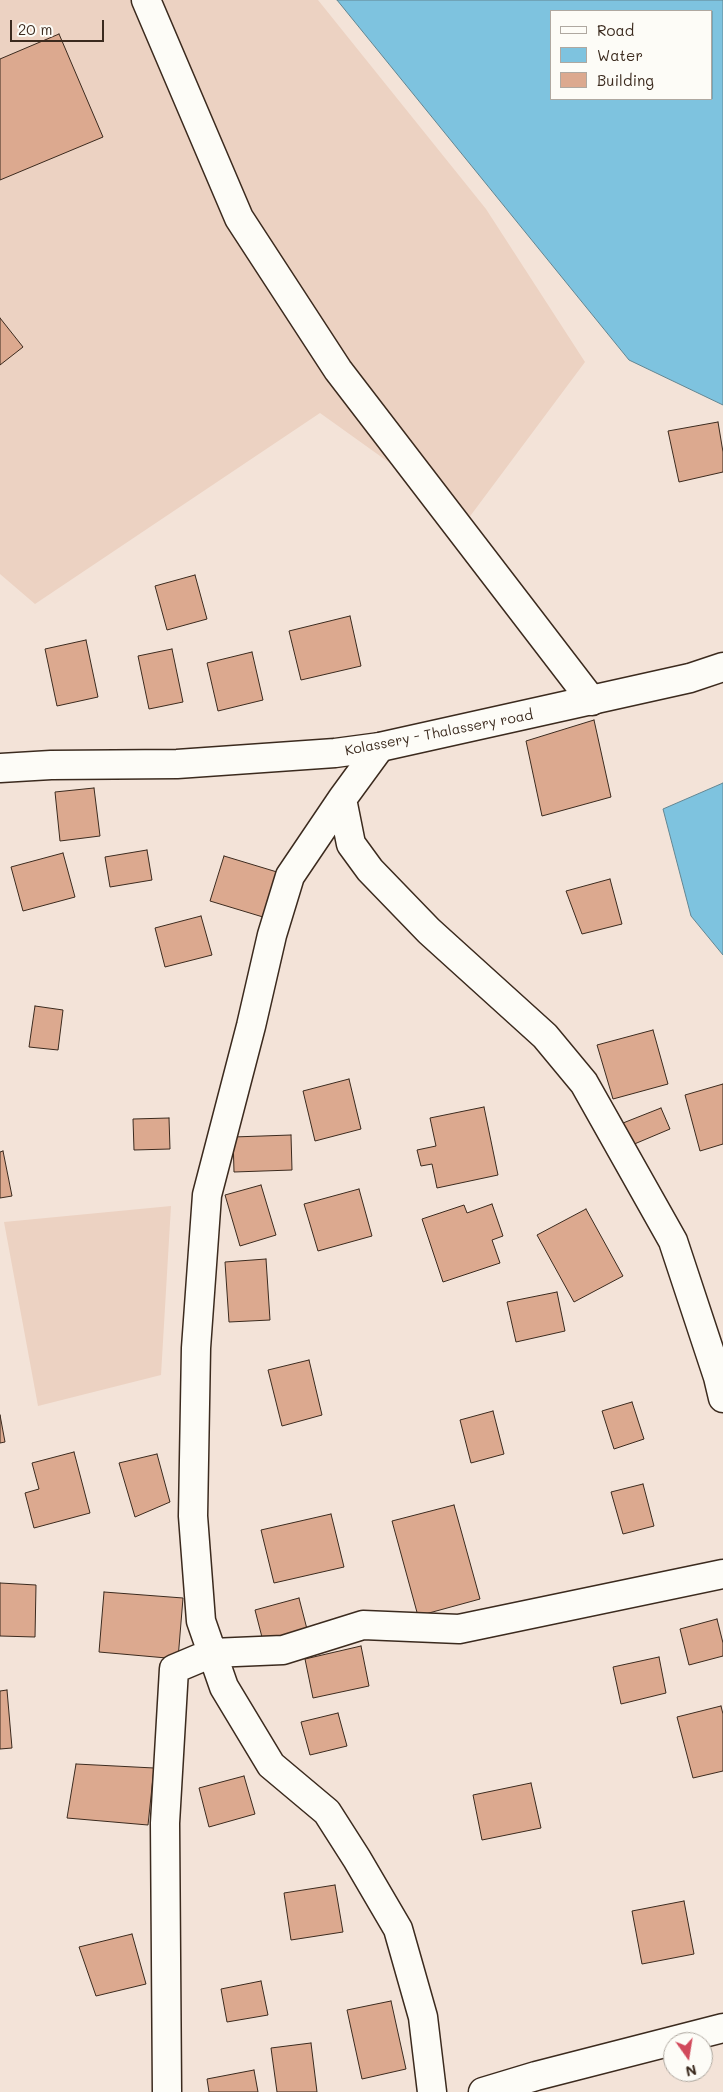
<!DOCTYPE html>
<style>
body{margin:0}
#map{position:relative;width:723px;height:2092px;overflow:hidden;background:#f3e3d8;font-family:Mali,sans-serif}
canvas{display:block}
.legend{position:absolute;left:550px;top:10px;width:162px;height:90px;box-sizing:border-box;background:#fdfcf7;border:1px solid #afa8a0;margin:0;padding:6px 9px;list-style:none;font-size:15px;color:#3b2a1e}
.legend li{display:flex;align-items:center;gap:10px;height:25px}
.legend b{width:25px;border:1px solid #afa8a0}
.north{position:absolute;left:663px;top:2032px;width:50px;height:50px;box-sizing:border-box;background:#fdfcf7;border:1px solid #afa8a0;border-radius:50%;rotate:167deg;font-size:14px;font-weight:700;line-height:20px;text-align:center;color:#3b2a1e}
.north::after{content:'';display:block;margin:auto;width:18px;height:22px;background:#d1495b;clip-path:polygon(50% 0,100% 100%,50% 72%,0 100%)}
.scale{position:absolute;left:10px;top:20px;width:94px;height:22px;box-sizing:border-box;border:2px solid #3b2a1e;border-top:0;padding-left:6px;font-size:15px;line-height:18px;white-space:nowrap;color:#3b2a1e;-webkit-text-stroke:4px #fdfcf7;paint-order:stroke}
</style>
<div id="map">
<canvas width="723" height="2092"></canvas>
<ul class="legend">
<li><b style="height:6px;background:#fdfcf7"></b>Road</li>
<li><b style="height:14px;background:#7ec3df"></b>Water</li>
<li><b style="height:14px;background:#dca98f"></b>Building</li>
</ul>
<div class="north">N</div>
<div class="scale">20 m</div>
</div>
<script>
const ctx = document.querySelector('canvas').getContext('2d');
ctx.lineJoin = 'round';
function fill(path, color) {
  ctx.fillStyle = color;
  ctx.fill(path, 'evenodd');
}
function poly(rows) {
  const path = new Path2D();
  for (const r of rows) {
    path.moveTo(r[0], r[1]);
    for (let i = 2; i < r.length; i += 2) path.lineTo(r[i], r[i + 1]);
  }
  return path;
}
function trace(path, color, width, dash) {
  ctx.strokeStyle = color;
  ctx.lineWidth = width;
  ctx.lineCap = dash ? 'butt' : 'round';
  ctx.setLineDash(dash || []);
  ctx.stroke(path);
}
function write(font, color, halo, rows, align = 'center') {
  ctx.font = font + ' Mali,sans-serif';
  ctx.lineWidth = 4;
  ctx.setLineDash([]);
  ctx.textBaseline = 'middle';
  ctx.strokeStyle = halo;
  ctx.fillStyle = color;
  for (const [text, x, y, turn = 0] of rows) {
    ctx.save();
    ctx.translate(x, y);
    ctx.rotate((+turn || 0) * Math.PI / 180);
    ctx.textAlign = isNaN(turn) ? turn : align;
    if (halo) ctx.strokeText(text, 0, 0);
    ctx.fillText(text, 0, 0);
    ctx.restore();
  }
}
const built = poly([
 [0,0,318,0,486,209,585,362,468,519,320,413,35,604,0,574],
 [171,1206,161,1375,38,1406,4,1222]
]);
const water = poly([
 [337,0,723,0,723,405,629,360,337,0],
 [552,11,712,11,712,99,552,99,552,11],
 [723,783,723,955,691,916,663,809,723,783]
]);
const building = poly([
 [59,34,103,137,0,180,0,59,59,34],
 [0,318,23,347,0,365,0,318],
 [718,422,723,452,723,472,679,482,668,431,718,422],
 [195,575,207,619,167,630,155,586,195,575],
 [350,616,361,666,301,680,289,631,350,616],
 [86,640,98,697,57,706,45,649,86,640],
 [172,649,183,702,149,709,138,656,172,649],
 [252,652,263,700,218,711,207,663,252,652],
 [594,720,611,797,542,816,526,741,594,720],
 [94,788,100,836,60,841,55,792,94,788],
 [147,850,152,880,110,887,105,857,147,850],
 [63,853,75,897,23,911,11,867,63,853],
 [224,856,277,872,263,917,210,901,224,856],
 [610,879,622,924,582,934,566,891,610,879],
 [201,916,212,955,165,967,155,928,201,916],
 [35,1006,63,1010,58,1050,29,1047,35,1006],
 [653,1030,668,1084,613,1099,597,1045,653,1030],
 [349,1079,361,1129,315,1141,303,1091,349,1079],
 [723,1084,723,1144,700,1151,685,1095,723,1084],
 [484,1107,498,1175,437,1188,432,1164,421,1166,417,1150,436,1146,430,1118,484,1107],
 [661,1108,670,1129,632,1145,623,1123,661,1108],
 [169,1118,170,1149,134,1150,133,1119,169,1118],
 [291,1135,292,1170,234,1172,233,1137,291,1135],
 [3,1151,12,1196,0,1198,0,1152,3,1151],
 [261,1185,276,1235,240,1246,225,1195,261,1185],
 [359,1189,372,1236,318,1251,304,1204,359,1189],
 [492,1204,503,1236,492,1240,500,1263,443,1282,422,1219,464,1205,467,1213,492,1204],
 [586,1209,623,1276,574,1302,537,1235,586,1209],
 [266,1259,270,1320,229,1322,225,1262,266,1259],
 [557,1292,565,1331,516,1342,507,1302,557,1292],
 [309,1360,322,1415,282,1426,268,1370,309,1360],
 [632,1402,644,1439,614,1449,602,1411,632,1402],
 [493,1411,504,1454,471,1463,460,1420,493,1411],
 [0,1415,5,1442,0,1443,0,1415],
 [74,1452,90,1513,34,1528,25,1493,39,1489,32,1463,74,1452],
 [157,1454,170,1502,135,1517,119,1463,157,1454],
 [643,1484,654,1526,623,1534,611,1492,643,1484],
 [454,1505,480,1599,418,1616,392,1521,454,1505],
 [331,1514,344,1567,274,1583,261,1530,331,1514],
 [0,1583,36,1585,35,1637,0,1636,0,1583],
 [104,1592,183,1598,178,1659,99,1652,104,1592],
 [299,1598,308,1633,264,1645,255,1610,299,1598],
 [717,1619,723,1643,723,1656,689,1665,680,1629,717,1619],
 [361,1646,369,1686,313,1698,305,1659,361,1646],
 [659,1657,666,1693,621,1704,613,1667,659,1657],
 [7,1690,12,1748,0,1749,0,1691,7,1690],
 [721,1706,723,1714,723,1771,693,1778,677,1717,721,1706],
 [338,1713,347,1746,310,1755,301,1722,338,1713],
 [76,1764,154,1768,148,1825,67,1818,76,1764],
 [244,1776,255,1814,209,1827,199,1788,244,1776],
 [531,1783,541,1828,482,1840,473,1795,531,1783],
 [335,1885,343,1932,291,1940,284,1893,335,1885],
 [684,1901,694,1954,642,1964,632,1911,684,1901],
 [132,1934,146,1984,96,1996,79,1947,132,1934],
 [261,1981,268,2015,227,2022,221,1989,261,1981],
 [391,2001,406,2069,362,2079,347,2010,391,2001],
 [311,2043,317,2092,277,2092,271,2048,311,2043],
 [254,2070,258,2092,209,2092,207,2079,254,2070]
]);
const street = poly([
 [146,0,239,218,338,370,592,701],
 [380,747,342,799,351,844,370,870,429,931,545,1036,584,1083,673,1241,718,1377,723,1398],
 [342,799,290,876,272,935,251,1026,207,1195,196,1348,193,1516,201,1621,224,1687,271,1765,327,1812,357,1859,398,1929,423,2017,432,2092],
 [167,2092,165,1823,174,1669,212,1653,283,1650,363,1625,459,1629,723,1574],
 [483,2092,536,2076,723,2028]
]);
const secondary = poly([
 [0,768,51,765,177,764,335,753,380,747,690,678,723,667]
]);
const streetNames = [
 ["Kolassery - Thalassery road",439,733,-11]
];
fill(built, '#ecd2c2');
fill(water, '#7ec3df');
trace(water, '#638692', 1);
fill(building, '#dca98f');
trace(building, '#3b2a1e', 1);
trace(street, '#3b2a1e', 31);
trace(secondary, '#3b2a1e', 31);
trace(street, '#fdfcf7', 28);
trace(secondary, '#fdfcf7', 28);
write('14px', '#3b2a1e', '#fdfcf7', streetNames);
</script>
